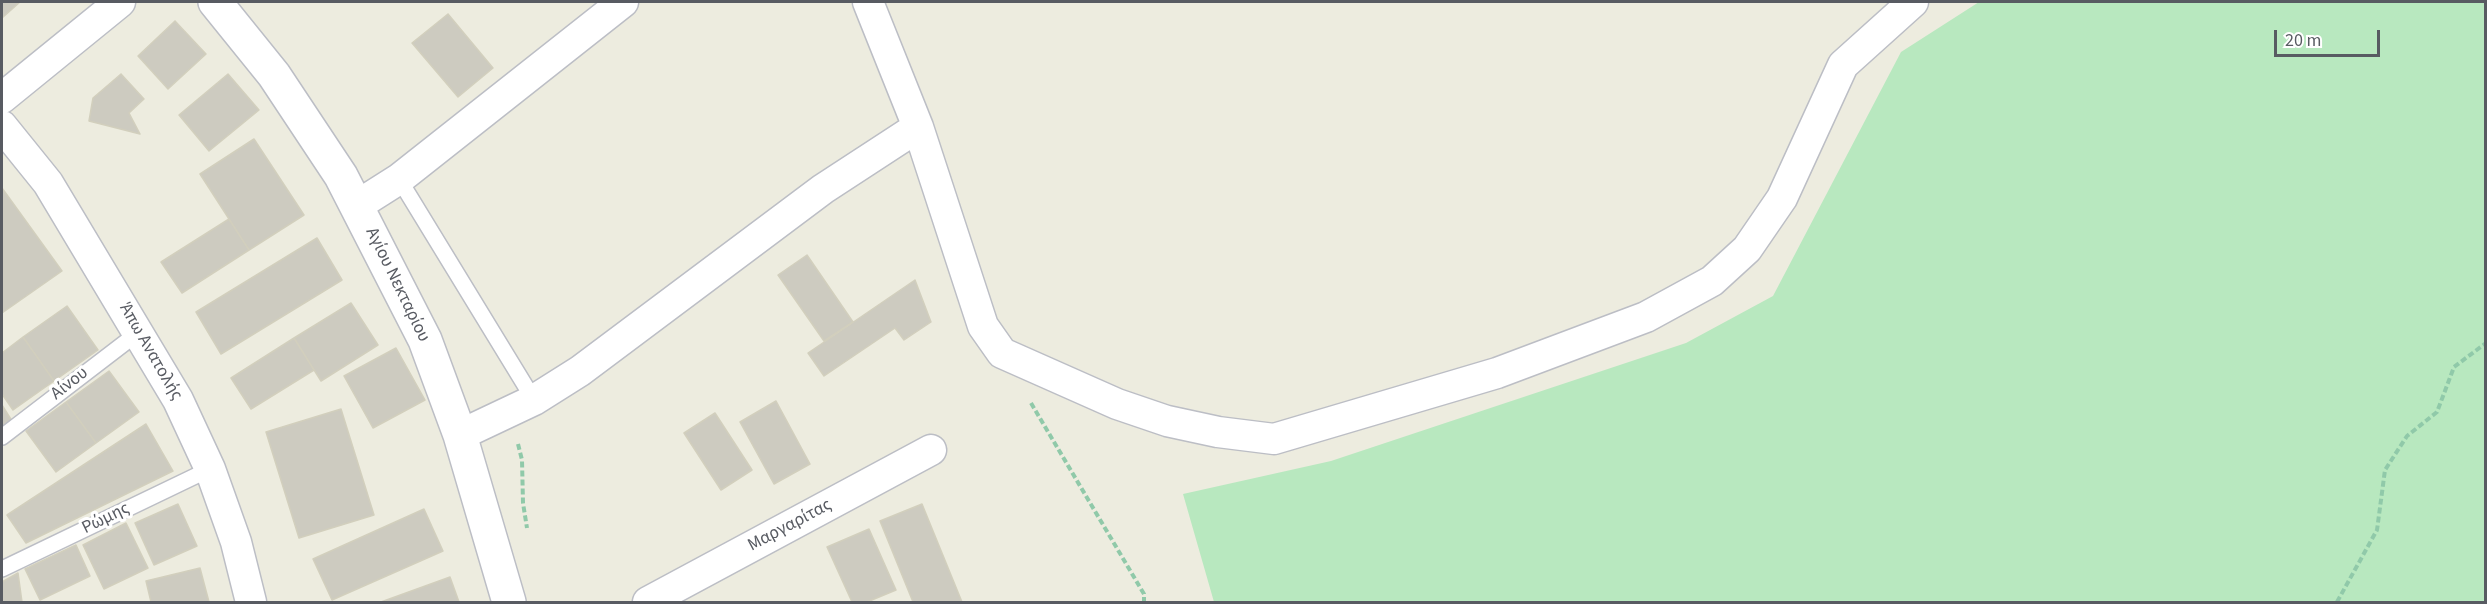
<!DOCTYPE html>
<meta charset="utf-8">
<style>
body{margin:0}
#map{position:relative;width:2487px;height:604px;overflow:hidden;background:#edecdf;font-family:"Source Sans 3",sans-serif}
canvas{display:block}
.frame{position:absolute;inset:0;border:3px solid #585b62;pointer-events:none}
.scale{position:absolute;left:2274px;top:30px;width:106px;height:27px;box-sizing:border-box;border:3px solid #585b62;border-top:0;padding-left:8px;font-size:18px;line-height:21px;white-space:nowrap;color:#585b62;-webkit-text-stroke:4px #fff;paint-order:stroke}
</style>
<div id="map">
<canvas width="2487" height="604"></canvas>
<div class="frame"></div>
<div class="scale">20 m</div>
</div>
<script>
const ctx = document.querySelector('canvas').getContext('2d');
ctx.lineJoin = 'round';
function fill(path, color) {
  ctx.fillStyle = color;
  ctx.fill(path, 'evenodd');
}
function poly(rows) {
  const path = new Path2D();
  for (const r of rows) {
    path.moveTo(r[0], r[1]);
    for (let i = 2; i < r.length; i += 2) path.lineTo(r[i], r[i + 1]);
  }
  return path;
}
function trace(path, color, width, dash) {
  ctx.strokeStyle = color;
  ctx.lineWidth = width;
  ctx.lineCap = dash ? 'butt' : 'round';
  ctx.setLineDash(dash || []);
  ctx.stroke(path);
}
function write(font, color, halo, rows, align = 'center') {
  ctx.font = font + ' "Source Sans 3",sans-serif';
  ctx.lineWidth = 6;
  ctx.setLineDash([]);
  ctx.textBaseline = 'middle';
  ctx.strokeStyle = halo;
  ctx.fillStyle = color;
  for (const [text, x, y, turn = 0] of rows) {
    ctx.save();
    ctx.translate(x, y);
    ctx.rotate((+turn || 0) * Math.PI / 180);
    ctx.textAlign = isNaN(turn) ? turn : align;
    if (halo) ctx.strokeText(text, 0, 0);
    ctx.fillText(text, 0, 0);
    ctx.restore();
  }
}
const green = poly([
 [1979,2,2485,2,2485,602,1214,602,1183,494,1331,461,1686,343,1773,296,1901,52]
]);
const building = poly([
 [2,2,20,2,2,18,2,2],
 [448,14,493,68,458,97,412,43,448,14],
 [175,21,206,54,168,89,138,56,175,21],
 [121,74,144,99,129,113,140,134,89,121,93,98,121,74],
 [228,74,259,110,209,151,179,115,228,74],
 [254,139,304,215,249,250,200,174,254,139],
 [2,188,62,271,2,313,2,188],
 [229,219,249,250,182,293,161,262,229,219],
 [317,238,342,280,221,354,196,312,317,238],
 [807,255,853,322,824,341,778,275,807,255],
 [915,280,931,322,904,340,895,328,824,376,808,353,915,280],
 [351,303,378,345,321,381,294,338,351,303],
 [67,306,98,350,54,381,23,337,67,306],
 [23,337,54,381,13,410,2,394,2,353,23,337],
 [294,338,314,370,251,409,231,378,294,338],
 [396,348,425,400,373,428,344,376,396,348],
 [109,371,139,412,96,443,66,402,109,371],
 [776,401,810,464,774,484,740,422,776,401],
 [66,402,96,443,56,472,26,431,66,402],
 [2,405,12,421,2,428,2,405],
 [341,409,374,515,299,538,266,432,341,409],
 [715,413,752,470,721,490,684,433,715,413],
 [146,424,173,471,26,543,7,515,146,424],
 [178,504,197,546,154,565,135,523,178,504],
 [922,504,962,602,913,602,880,521,922,504],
 [424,509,443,551,332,600,313,559,424,509],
 [126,523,148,568,104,589,83,545,126,523],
 [869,529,896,590,867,602,852,602,827,547,869,529],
 [76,545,90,576,40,600,25,569,76,545],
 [200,568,209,602,151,602,146,581,200,568],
 [18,573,22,602,2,602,2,582,18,573],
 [450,577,459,602,381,602,450,577]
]);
const path = poly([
 [1031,403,1144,594,1144,602],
 [518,444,522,460,523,503,527,528],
 [2337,602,2377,530,2385,470,2407,436,2437,412,2454,367,2486,343]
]);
const service = poly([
 [399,179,534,400],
 [2,437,139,332],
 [2,569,210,469]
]);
const minor = poly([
 [868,2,918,127,983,326,1002,353,1117,404,1167,421,1218,432,1274,439,1497,373,1646,317,1712,281,1747,249,1782,198,1843,65,1913,2],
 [2,98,120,2],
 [2,126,48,183,178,400,210,469,236,542,251,602],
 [358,205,399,179,623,2],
 [460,435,534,400,580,371,823,189,918,127],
 [648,602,931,450]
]);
const tertiary = poly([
 [215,2,274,75,341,176,425,340,460,435,509,602]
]);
const streetNames = [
 ["Αγίου Νεκταρίου",397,285,64],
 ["Άπω Ανατολής",150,352,60],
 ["Αίνου",70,384,-38],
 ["Ρώμης",106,519,-26],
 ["Μαργαρίτας",790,526,-28]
];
fill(green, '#b8e8bf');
fill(building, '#cdcbc0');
trace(building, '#d2cfbd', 1.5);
trace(service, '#bcbec5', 18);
trace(minor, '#bcbec5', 33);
trace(tertiary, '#bcbec5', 36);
trace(path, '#90c9a9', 4, [6, 3]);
trace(service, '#fff', 15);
trace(minor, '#fff', 30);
trace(tertiary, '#fff', 33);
write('18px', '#585b62', '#fff', streetNames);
</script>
